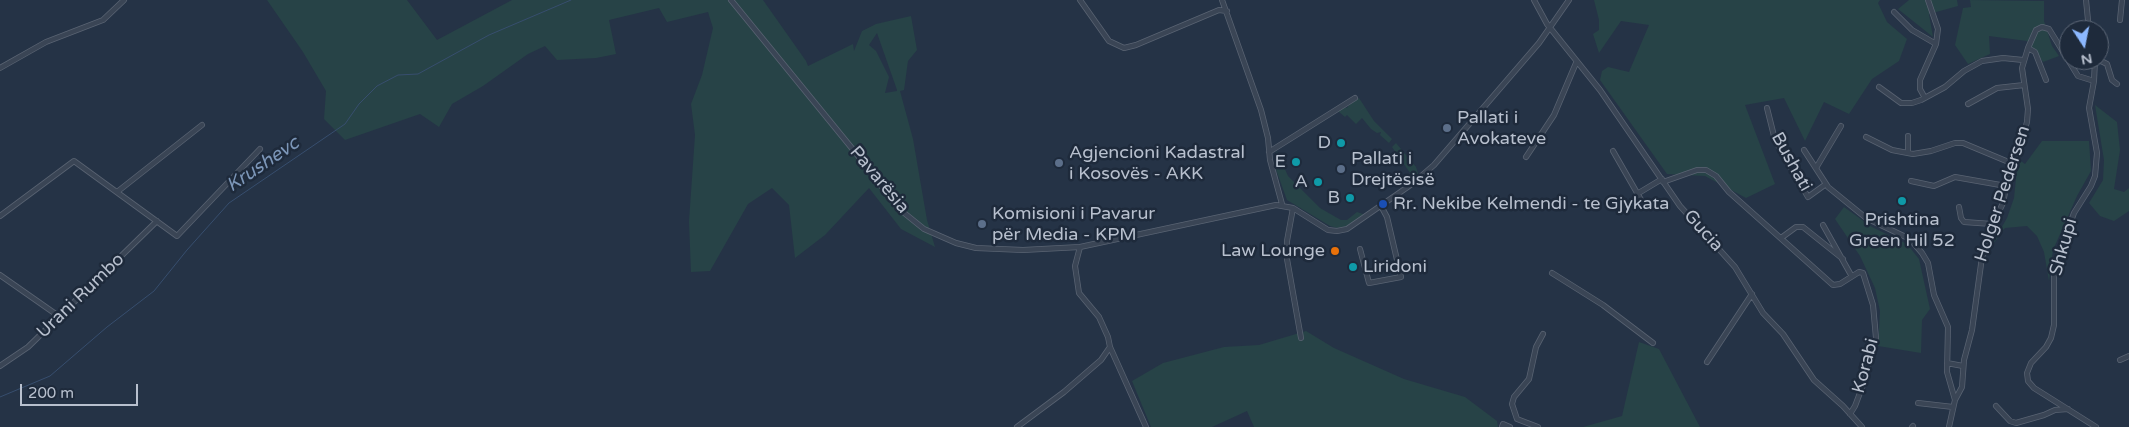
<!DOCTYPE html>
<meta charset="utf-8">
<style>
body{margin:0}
#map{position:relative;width:2129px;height:427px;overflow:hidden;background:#253346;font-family:"Varela Round",sans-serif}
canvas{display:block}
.north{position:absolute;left:2059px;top:20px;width:50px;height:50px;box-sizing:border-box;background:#1e2a3b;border:1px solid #5c6676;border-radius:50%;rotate:169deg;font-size:14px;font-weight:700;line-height:20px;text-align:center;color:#b8c0ce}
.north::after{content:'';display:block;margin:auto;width:18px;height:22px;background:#8cb8ff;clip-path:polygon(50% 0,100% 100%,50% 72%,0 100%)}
.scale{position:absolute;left:20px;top:384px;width:118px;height:22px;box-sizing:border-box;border:2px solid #b8c0ce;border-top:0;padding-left:6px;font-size:15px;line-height:18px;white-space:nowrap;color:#b8c0ce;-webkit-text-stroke:4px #1e2a3b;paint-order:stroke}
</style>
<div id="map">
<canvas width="2129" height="427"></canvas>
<div class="north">N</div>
<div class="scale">200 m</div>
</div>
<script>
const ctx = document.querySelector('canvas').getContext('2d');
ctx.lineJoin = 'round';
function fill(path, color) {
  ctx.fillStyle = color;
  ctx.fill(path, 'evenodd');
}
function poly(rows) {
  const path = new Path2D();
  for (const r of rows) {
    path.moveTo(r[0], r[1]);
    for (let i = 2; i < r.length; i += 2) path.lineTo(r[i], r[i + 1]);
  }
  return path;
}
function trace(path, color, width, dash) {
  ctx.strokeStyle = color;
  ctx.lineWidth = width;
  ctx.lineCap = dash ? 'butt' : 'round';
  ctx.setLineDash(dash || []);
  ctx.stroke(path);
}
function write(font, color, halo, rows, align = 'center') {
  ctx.font = font + ' "Varela Round",sans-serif';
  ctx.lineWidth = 5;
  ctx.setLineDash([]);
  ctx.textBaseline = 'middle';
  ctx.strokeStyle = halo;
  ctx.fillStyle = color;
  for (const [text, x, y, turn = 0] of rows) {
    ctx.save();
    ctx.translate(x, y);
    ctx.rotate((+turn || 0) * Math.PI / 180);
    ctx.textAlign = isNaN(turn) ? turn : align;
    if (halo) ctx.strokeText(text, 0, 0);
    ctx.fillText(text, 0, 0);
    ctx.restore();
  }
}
const green = poly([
 [267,0,407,0,437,40,512,0,763,0,806,61,808,66,853,44,854,51,862,31,876,24,911,16,917,50,908,61,904,90,900,91,913,139,927,220,935,247,901,229,869,188,825,235,795,258,789,205,772,188,748,204,710,271,691,272,689,221,695,135,691,104,702,75,713,28,708,12,667,22,659,8,609,20,616,54,596,58,557,60,545,46,528,54,483,86,452,104,439,127,420,114,345,140,324,119,326,91,303,52],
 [877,33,897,90,897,91,885,93,889,77,876,51,869,45],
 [1594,0,1880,0,1878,3,1887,22,1907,39,1899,61,1872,79,1849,114,1824,102,1805,141,1784,98,1745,105,1775,184,1746,198,1705,176,1667,174,1600,80,1602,71,1608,67,1629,72,1649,25,1621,21,1599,53,1593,34,1599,30,1599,20],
 [1909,0,1957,0,1958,6,1929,14,1933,37,1898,9],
 [1970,0,2044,1,2044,21,2052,46,2059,56,2043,62,2027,41,1989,36,1990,54,1968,64,1955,45,1963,8,1971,7],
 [1359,98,1374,121,1392,139,1389,143,1380,135,1381,132,1377,133,1371,129,1362,118,1356,124,1347,115,1345,117,1338,111,1345,107,1347,108,1350,104],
 [2095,105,2117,122,2120,150,2114,189,2124,192,2129,188,2129,211,2114,221,2100,216,2089,203,2103,180,2104,160],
 [2042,141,2089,141,2091,171,2077,196,2053,250,2049,281,2044,252,2037,236,2027,226,2005,228,1988,251,2007,218,2014,198,2018,159,2025,164],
 [1396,143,1416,167,1419,176,1415,180,1392,147],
 [1277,151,1288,176,1320,208,1341,220,1347,220,1357,212,1366,215,1348,226,1337,228,1330,226,1287,200,1275,167,1274,157],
 [1844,207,1872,227,1907,244,1919,259,1930,309,1922,320,1921,353,1878,346,1880,311,1875,288,1860,256,1835,219],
 [1306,331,1334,348,1404,379,1465,397,1497,421,1498,427,1254,427,1247,411,1212,427,1151,427,1132,381,1163,363,1224,347,1259,345],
 [1639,342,1659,349,1700,427,1583,427,1622,416]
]);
const stream = poly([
 [0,397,50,376,107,327,154,291,187,250,229,203,345,124,359,104,377,86,398,75,418,74,489,35,571,0]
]);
const minor = poly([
 [731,0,855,152,898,208,924,229,956,243,976,248,1023,250,1080,247,1276,205,1293,208,1328,230,1337,231,1347,229,1412,184,1434,165,1539,43,1569,0],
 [1080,0,1109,41,1124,48,1136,45,1219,10,1227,11],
 [1222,0,1261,110,1268,138,1270,160,1282,204],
 [1534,0,1547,24,1600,90,1680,206,1735,267,1763,313,1783,334,1814,380,1843,406,1862,427],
 [2086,0,2089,30],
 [1894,12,1912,30,1936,44],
 [2120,20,2122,0],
 [2028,48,2036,30,2042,27,2049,29,2078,76,2094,81],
 [2095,60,2094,81,2089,108,2097,153,2095,176,2091,186,2074,213,2057,260,2054,277,2054,325,2051,338,2046,347,2031,363,2027,373,2028,381,2034,388,2096,427],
 [2099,60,2107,64,2112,80,2117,84],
 [0,68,46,42,103,20,124,0],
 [1879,87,1901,103,1912,103,1921,100,1945,87,1964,71,1982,61,2003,58,2023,60],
 [1925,98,1920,89,1920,80,1936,44,1938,29,1928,0],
 [1968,104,1997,88,2024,85],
 [1767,108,1775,140,1808,197,1826,184],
 [1866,137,1892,150,1913,154,1931,151,1955,143,1963,143,2011,163],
 [1804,150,1828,187,1866,218,1910,239,1922,253,1928,263,1934,295,1948,327,1947,372,1955,400],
 [1613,151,1644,205],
 [1269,152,1355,98],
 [1908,153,1908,136],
 [1526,157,1554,115,1576,63],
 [1816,168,1841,126],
 [1911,181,1934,186,1955,177,2006,186],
 [1663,182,1697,170,1706,170,1716,176,1729,192,1833,285,1840,284,1859,272,1863,273,1873,305,1876,338,1869,358,1866,377,1855,406,1850,414],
 [117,192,202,125],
 [1637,194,1662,179],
 [1959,207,1961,218,1964,222,1992,224],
 [1293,208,1287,241,1287,259,1301,338],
 [0,216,74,161,177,236,260,149],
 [1823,225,1851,275],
 [1781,238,1796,227,1803,227,1843,259],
 [1080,247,1075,266,1079,293,1099,317,1108,337,1110,347,1146,427],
 [1360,249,1369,283,1401,277,1387,217,1381,206],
 [1552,273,1603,305,1653,343],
 [0,275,60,317],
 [2120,360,2129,356],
 [1707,362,1752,294],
 [1947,363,1963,366],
 [0,366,28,347,157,221],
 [1918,403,1953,407],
 [1996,406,2010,421,2016,423,2044,415,2055,410,2068,409],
 [1017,427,1064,392,1101,360,1110,347],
 [1502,427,1503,424,1510,427],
 [1538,427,1517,419,1512,404,1514,397,1529,379,1536,347,1543,334],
 [1912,427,1913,426],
 [1949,427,1955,400,1962,387,1964,360,1972,330,1982,257,1991,228,2003,203,2010,167,2021,142,2027,122,2028,109,2022,68,2028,48,2035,52,2046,80]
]);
const markers = [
 [1447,128,5,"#5c6f8a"],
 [1341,143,5,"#0f9aa8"],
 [1296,162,5,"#0f9aa8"],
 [1059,163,5,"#5c6f8a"],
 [1341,169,5,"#5c6f8a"],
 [1318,182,5,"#0f9aa8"],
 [1350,198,5,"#0f9aa8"],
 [1902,201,5,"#0f9aa8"],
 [1383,204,5,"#1a4fb4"],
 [982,224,5,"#5c6f8a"],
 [1335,251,5,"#e8710a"],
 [1353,267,5,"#0f9aa8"]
];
const poiNames = [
 ["Pallati i",1457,118],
 ["Avokateve",1457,139],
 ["D",1331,143,"right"],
 ["Agjencioni Kadastral",1069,153],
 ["i Kosovës - AKK",1069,174],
 ["Pallati i",1351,159],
 ["Drejtësisë",1351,180],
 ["E",1286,162,"right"],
 ["A",1308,182,"right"],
 ["B",1340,198,"right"],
 ["Rr. Nekibe Kelmendi - te Gjykata",1393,204],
 ["Komisioni i Pavarur",992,214],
 ["për Media - KPM",992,235],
 ["Prishtina",1902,220,"center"],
 ["Green Hil 52",1902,241,"center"],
 ["Law Lounge",1325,251,"right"],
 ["Liridoni",1363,267]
];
const streetNames = [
 ["Bushati",1791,162,61],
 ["Pavarësia",879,180,50],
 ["Holger Pedersen",2003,194,-72],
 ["Gucia",1703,231,48],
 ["Shkupi",2064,247,-74],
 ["Urani Rumbo",81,296,-44],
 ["Korabi",1866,366,-75]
];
const waterNames = [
 ["Krushevc",263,165,-34]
];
fill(green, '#274347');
trace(stream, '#374e6e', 1);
trace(minor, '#596372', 6);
trace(minor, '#3a4555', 4.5);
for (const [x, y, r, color] of markers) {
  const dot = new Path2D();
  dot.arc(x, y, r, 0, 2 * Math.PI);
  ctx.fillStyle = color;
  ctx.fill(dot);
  trace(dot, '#1e2a3b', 2);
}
write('18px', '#b8c0ce', '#1e2a3b', poiNames, 'left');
write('18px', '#b8c0ce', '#1e2a3b', streetNames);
write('italic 19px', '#7c96b8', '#1e2a3b', waterNames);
</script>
